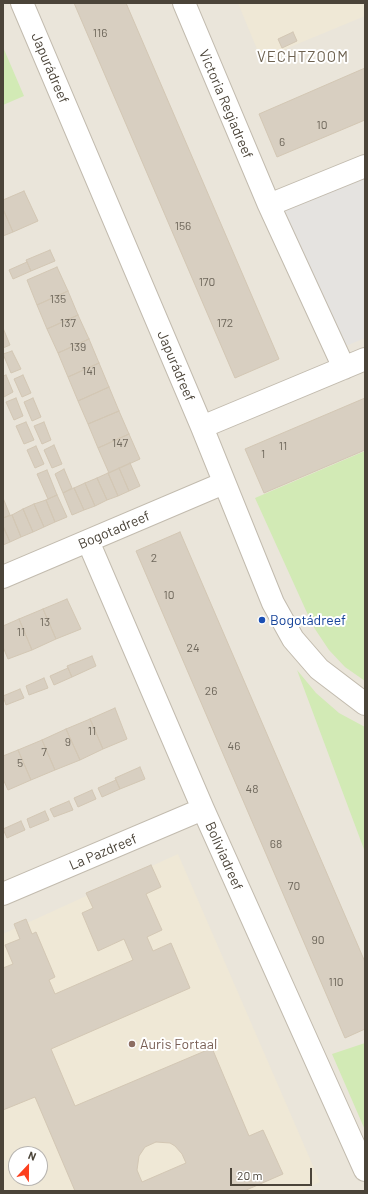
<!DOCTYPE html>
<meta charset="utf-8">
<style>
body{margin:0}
#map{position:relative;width:368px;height:1194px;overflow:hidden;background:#f6f3ec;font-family:Barlow,sans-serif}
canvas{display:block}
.frame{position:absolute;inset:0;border:4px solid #4b4439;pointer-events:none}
.north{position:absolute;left:8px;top:1146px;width:40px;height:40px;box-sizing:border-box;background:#fff;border:1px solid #b7b4b0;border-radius:50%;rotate:22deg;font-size:11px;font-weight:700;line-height:16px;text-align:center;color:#4b4439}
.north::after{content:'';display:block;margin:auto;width:14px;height:18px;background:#fc3f1d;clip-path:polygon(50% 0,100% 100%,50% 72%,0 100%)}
.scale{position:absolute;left:230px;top:1168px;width:82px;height:18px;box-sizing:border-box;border:2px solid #4b4439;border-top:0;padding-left:5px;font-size:12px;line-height:14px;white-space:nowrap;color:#4b4439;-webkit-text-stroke:3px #fff;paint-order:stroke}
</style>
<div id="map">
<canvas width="368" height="1194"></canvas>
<div class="frame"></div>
<div class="north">N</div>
<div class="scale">20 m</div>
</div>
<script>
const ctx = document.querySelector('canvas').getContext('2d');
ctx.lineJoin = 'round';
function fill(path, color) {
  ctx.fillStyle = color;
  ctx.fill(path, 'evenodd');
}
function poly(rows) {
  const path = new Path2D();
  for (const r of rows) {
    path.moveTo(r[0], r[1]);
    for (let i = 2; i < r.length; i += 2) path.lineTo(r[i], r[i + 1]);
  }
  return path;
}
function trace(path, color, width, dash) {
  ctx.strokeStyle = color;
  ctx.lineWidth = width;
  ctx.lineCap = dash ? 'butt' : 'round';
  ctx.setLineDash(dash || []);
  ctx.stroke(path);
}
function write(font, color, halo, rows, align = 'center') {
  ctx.font = font + ' Barlow,sans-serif';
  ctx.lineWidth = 4;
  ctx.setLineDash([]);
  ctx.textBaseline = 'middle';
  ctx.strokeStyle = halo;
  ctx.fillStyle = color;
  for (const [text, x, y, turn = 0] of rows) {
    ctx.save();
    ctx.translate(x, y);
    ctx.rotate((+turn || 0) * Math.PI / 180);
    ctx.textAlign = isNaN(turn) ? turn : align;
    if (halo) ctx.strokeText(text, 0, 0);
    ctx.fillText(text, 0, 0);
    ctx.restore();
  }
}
const residential = poly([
 [3,3,365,3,365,1191,3,1191],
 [16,1154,40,1154,40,1178,16,1178]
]);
const education = poly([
 [238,3,365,3,365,16,261,59],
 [178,854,320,1182,300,1191,3,1191,3,934],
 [16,1154,40,1154,40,1178,16,1178]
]);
const green = poly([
 [3,47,24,96,3,105],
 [365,451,365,681,345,667,329,650,313,626,255,498],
 [297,670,316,693,339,713,365,727,365,852],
 [365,1043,365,1130,332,1054]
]);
const parking = poly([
 [365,175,365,338,346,346,283,210]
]);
const building = poly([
 [74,3,126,3,279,359,235,378,74,3],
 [293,32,297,41,282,48,278,39,293,32],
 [365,68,365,120,277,157,259,114,365,68],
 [24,191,38,221,13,232,3,209,3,200,24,191],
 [3,209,13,232,3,236,3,209],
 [50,250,55,261,31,271,26,260,50,250],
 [27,262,31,271,13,279,9,270,27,262],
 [57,267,68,291,37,305,27,280,57,267],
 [68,291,78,315,47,329,37,305,68,291],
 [78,315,89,339,58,353,47,329,78,315],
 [3,328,10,345,3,348,3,328],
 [89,339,99,363,68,377,58,353,89,339],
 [12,351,21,369,11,373,3,354,12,351],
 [99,363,109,387,78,401,68,377,99,363],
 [6,375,13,392,4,397,3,376,6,375],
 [23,375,31,393,22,397,14,379,23,375],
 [109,387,119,411,88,424,78,401,109,387],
 [16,398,23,416,14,420,6,402,16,398],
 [33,398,41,417,32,421,24,402,33,398],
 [365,398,365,450,264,493,245,449,365,398],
 [119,411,129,434,98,448,88,424,119,411],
 [26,422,34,440,24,444,16,426,26,422],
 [44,422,51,440,42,444,34,426,44,422],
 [129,434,140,459,109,473,98,448,129,434],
 [54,445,62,464,52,468,44,450,54,445],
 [36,446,44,464,35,468,27,450,36,446],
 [130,463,140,486,129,491,119,468,130,463],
 [119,468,129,491,118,496,108,473,119,468],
 [64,469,72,488,63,493,55,474,64,469],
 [47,470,57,495,48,499,37,474,47,470],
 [108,473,118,496,107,500,97,478,108,473],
 [97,478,107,500,95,506,85,483,97,478],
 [85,483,95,506,84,510,74,488,85,483],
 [74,488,84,510,72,515,63,493,74,488],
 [57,495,67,517,55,522,46,500,57,495],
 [3,498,10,515,3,518,3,498],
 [46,500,55,522,44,527,34,504,46,500],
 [34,504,44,527,33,532,23,509,34,504],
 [23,509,33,532,21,537,12,515,23,509],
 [12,515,21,537,10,542,3,526,3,518,12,515],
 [3,526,10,542,3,545,3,526],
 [180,532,365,962,365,1029,345,1038,136,551,180,532],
 [67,599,81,629,56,639,43,609,67,599],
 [43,609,56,639,32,650,19,619,43,609],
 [19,619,32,650,8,659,3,647,3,626,19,619],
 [92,656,96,666,72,677,67,666,92,656],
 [68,668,72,677,54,685,50,676,68,668],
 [44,678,48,688,29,695,26,686,44,678],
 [20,689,24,698,6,705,3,696,20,689],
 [115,708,127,739,103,749,90,719,115,708],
 [90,719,103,749,80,760,66,729,90,719],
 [66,729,80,760,55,770,42,740,66,729],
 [42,740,55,770,31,780,18,750,42,740],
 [18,750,31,780,8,790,3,779,3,756,18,750],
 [140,767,145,779,120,789,115,778,140,767],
 [116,780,120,789,102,797,98,788,116,780],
 [92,790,96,799,78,807,74,798,92,790],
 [69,801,73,810,54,817,50,809,69,801],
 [45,811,49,820,30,828,27,819,45,811],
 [21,821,25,830,7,838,3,829,21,821],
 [151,865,161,887,146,894,162,930,147,937,153,951,171,943,190,988,51,1049,75,1106,212,1048,249,1136,263,1130,283,1174,244,1191,75,1191,35,1097,3,1110,3,968,13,964,5,945,20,939,14,924,26,919,32,934,36,932,55,977,49,980,55,994,133,960,124,939,98,951,82,913,93,908,86,893,151,865],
 [156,1142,170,1143,175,1146,182,1154,186,1163,142,1182,137,1170,139,1156,145,1147,156,1142]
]);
const street = poly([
 [22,3,202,427,273,603,293,639,319,669,365,704],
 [184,3,269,205,344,368],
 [269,205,365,166],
 [202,427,365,359],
 [88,541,203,809,365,1170],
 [3,577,224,483],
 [3,894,203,809]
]);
const markers = [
 [262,620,4,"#1a4fb4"],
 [132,1044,4,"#8d6e63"]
];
const numberNames = [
 ["116",100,33],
 ["10",322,125],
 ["6",282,142],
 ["156",183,226],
 ["170",207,282],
 ["135",58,299],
 ["137",68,323],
 ["172",225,323],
 ["139",78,347],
 ["141",89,371],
 ["147",120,443],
 ["11",283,446],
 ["1",263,454],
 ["2",154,558],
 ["10",169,595],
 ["13",45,622],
 ["11",21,632],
 ["24",193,648],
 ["26",211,691],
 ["11",92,731],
 ["9",68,742],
 ["46",234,746],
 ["7",44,752],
 ["5",20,763],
 ["48",252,789],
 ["68",276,844],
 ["70",294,886],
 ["90",318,940],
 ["110",336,982]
];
const streetNames = [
 ["Japurádreef",50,68,67],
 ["Victoria Regiadreef",226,104,67],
 ["Japurádreef",176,366,67],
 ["Bogotadreef",114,530,-23],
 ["La Pazdreef",103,852,-23],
 ["Boliviadreef",224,856,66]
];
const transitNames = [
 ["Bogotádreef",270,620]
];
const educationNames = [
 ["Auris Fortaal",140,1044]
];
const neighbourhoodNames = [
 ["VECHTZOOM",303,57]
];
fill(residential, '#eae5da');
fill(education, '#efe8d6');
fill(green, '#d2eab5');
fill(parking, '#e5e3e0');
fill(building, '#d8cfc1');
trace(building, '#d3c7b4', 1);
trace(street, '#c2bbae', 24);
trace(street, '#fff', 22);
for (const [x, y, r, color] of markers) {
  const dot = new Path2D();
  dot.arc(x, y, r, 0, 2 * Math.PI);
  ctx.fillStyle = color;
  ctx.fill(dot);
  trace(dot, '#fff', 1.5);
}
write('12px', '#6e675b', null, numberNames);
write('14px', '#4b4439', '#fff', streetNames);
write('14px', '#164399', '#fff', transitNames, 'left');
write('14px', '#785e54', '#fff', educationNames, 'left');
ctx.letterSpacing = '1px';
write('15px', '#6e6250', '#fff', neighbourhoodNames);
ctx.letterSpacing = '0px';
</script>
